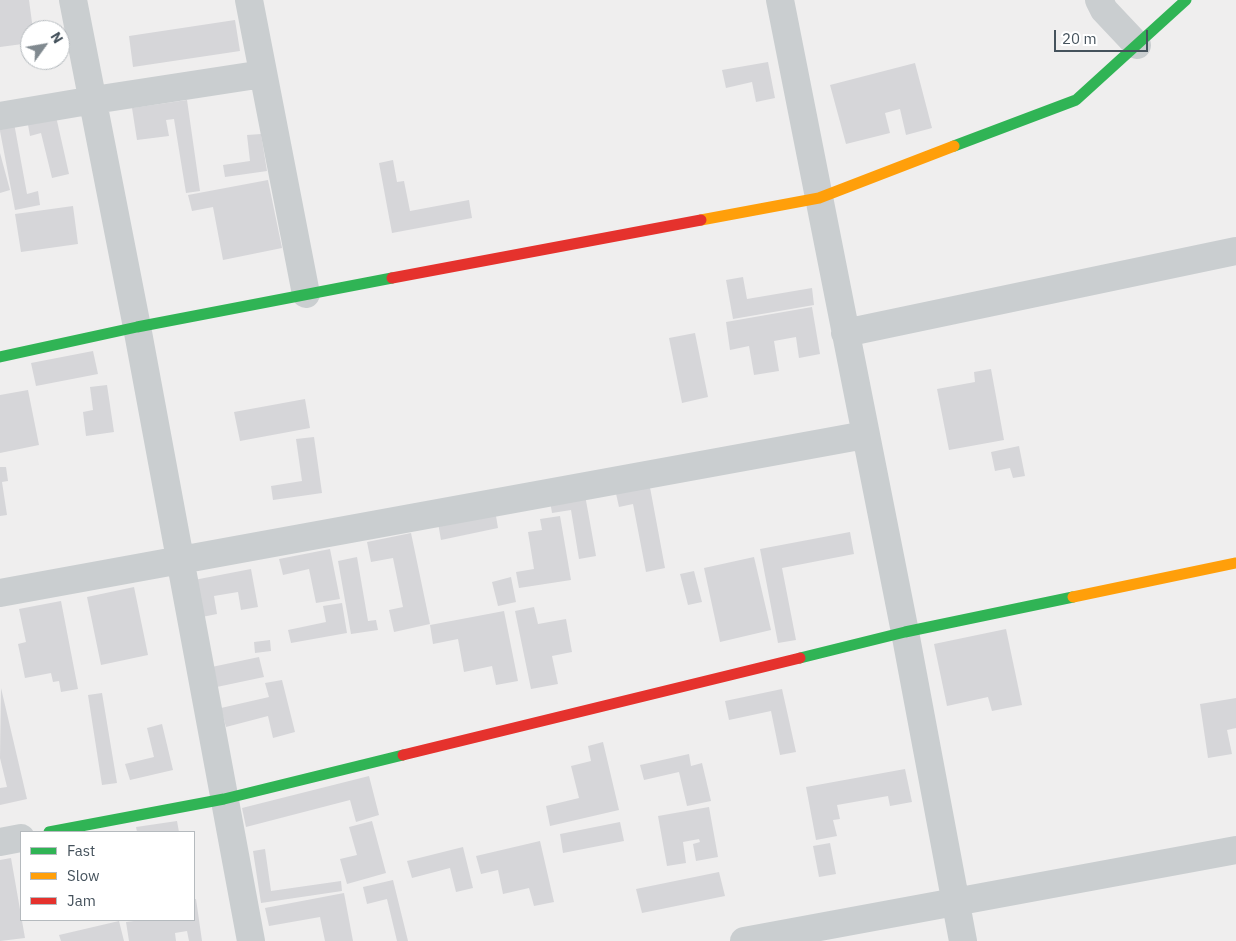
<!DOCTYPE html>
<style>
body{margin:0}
#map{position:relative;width:1236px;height:941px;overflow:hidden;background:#efeeee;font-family:"IBM Plex Sans",sans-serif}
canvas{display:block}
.legend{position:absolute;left:20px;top:831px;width:175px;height:90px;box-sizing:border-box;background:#fff;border:1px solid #b5babe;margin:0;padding:6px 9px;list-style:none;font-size:15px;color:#45525c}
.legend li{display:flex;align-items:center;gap:10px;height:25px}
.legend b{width:25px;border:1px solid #b5babe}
.north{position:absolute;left:20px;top:20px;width:50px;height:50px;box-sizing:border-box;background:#fff;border:1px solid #b5babe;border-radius:50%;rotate:58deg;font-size:14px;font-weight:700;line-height:20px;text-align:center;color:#45525c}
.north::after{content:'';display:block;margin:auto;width:18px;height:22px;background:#80898f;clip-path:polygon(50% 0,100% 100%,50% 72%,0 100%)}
.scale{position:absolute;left:1054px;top:30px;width:94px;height:22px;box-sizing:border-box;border:2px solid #45525c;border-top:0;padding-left:6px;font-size:15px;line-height:18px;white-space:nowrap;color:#45525c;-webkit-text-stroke:4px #fff;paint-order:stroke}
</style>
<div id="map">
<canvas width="1236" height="941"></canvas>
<ul class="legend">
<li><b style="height:6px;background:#30b455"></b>Fast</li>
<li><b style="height:6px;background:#ff9f0a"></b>Slow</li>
<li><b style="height:6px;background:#e5322d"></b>Jam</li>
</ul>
<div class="north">N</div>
<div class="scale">20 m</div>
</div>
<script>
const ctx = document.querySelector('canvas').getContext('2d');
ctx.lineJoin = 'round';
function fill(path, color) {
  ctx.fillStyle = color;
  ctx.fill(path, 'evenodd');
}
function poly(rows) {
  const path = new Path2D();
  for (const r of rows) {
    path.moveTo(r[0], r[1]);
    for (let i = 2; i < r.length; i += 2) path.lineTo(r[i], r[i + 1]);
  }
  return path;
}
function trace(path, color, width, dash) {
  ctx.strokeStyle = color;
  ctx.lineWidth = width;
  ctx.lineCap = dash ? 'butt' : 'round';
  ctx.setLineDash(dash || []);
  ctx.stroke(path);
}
const building = poly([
 [0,0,29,0,33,30,30,30,30,43,0,47],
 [235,20,240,51,133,67,129,36],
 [768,62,775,98,756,102,752,82,726,88,722,70],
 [915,63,932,128,906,135,900,109,885,113,890,133,846,144,830,85],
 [187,100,200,191,186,193,174,119,166,120,169,136,137,140,132,108],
 [55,112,69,174,52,178,41,133,30,136,27,119],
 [14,123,27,194,38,191,40,205,15,210,0,131,0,126],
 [261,134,267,171,225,177,223,165,250,161,247,135],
 [0,153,10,190,0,193],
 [393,160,397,182,404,181,410,211,469,200,472,218,392,233,379,163],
 [268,180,282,248,223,260,213,207,192,211,188,195],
 [73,206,78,244,21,252,15,214],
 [743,277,747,299,812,288,814,305,733,319,726,280],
 [812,307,820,354,799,358,796,337,774,341,779,371,754,375,749,346,730,350,726,322],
 [695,333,708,397,682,403,669,338],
 [93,351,98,374,36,386,31,363],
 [991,369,1004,440,949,450,937,389,975,382,974,372],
 [107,385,114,432,86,436,83,412,93,410,90,387],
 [28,390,39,445,0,453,0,395],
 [305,399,310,428,240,441,234,412],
 [314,437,322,493,273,500,271,486,302,481,296,439],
 [1019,446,1025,476,1013,478,1010,468,995,471,991,452],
 [0,467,6,467,8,481,2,482,7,515,0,516],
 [649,482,665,568,646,572,633,504,619,507,615,489],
 [585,495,596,556,579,559,571,510,552,513,550,501],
 [495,510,498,528,441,540,438,523],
 [560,516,571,580,519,588,516,572,534,569,528,532,542,530,540,519],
 [850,532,854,554,782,568,796,640,778,643,760,549],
 [411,533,430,624,394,632,389,610,403,607,393,558,371,562,367,542],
 [330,549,340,599,316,603,309,569,283,575,279,559],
 [357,557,368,621,376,620,378,630,351,634,338,561],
 [754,557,771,630,720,642,704,568],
 [251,569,258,607,241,610,238,592,214,596,217,614,202,617,194,580],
 [694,571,702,602,688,605,680,574],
 [511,577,516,602,498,606,492,582],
 [134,587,148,655,101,665,87,597],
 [61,601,78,689,61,692,59,681,53,682,51,673,25,678,18,644,26,642,19,609],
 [342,603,347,633,291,643,288,630,326,622,323,606],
 [534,607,538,624,566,619,572,652,552,656,558,684,531,689,515,611],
 [504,611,518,681,496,685,492,666,464,672,458,639,433,644,430,625],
 [1006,629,1022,705,992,711,988,697,947,706,934,644],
 [270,640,271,651,255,653,254,642],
 [259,657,264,677,212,688,207,668],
 [282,680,295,732,273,738,268,716,226,727,221,708,269,697,265,683],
 [1,688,27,799,0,805,0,788,7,787,0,758],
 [782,689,796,752,780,755,771,711,729,720,725,701],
 [102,693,117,783,102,785,88,695],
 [1236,698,1236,728,1227,730,1232,754,1208,758,1200,704],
 [162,724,173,770,130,780,125,764,154,757,147,728],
 [603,742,619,810,550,826,546,806,579,798,571,766,591,761,588,746],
 [689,754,691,766,702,763,711,801,687,806,679,772,644,780,640,765],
 [905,769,912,802,890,806,888,796,837,805,840,819,833,820,837,836,816,840,806,787],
 [369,776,379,815,356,822,350,800,246,827,242,808],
 [709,807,718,857,696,861,693,844,700,842,699,839,683,842,686,863,667,866,658,816],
 [177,821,179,832,137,832,136,827],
 [372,821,386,873,347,884,340,859,357,855,349,827],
 [620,822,624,841,563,853,560,834],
 [540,841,554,902,534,906,529,888,503,894,498,870,481,874,476,856],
 [830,843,836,874,819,877,813,846],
 [463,847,473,888,456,892,450,868,412,878,407,861],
 [265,849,271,891,341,881,342,891,261,903,253,851],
 [11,858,25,938,0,941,0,860],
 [719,872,725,896,642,913,636,889],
 [393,880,408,941,397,941,387,899,367,904,363,887],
 [344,893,353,941,325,941,320,917,269,926,265,908],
 [194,899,196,899,202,941,189,941,187,931,175,933,176,941,129,941,126,922,142,920,194,920],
 [119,921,124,941,61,941,59,935]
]);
const street = poly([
 [73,0,137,327,251,941],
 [249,0,306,294],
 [780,0,905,632,963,941],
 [1099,0,1104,10,1137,45],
 [0,116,94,100,263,74],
 [845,333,1236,251],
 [0,593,865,435],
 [0,842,21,838],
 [744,941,1236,850]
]);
const fast = poly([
 [954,146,1076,100,1186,0],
 [0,357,137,327,392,278],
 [800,658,905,632,1073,597],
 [49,832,224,799,403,755]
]);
const slow = poly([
 [701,220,819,198,954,146],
 [1073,597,1236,563]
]);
const jam = poly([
 [392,278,701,220],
 [403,755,800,658]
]);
fill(building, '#d6d6d9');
trace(street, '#caced0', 28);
trace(fast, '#30b455', 11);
trace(slow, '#ff9f0a', 11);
trace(jam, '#e5322d', 11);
</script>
